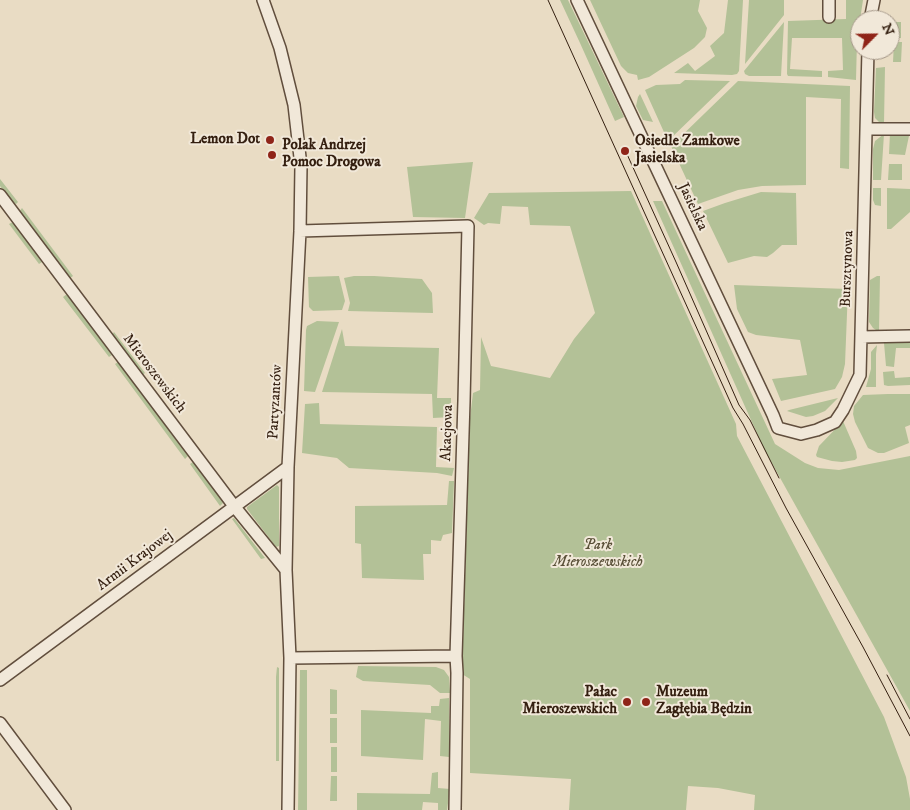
<!DOCTYPE html>
<meta charset="utf-8">
<style>
body{margin:0}
#map{position:relative;width:910px;height:810px;overflow:hidden;background:#e9dcc4;font-family:"IM FELL DW Pica",serif}
canvas{display:block}
.north{position:absolute;left:850px;top:10px;width:50px;height:50px;box-sizing:border-box;background:#f1e8d9;border:1px solid #a59889;border-radius:50%;rotate:67deg;font-size:14px;font-weight:700;line-height:20px;text-align:center;color:#341f10}
.north::after{content:'';display:block;margin:auto;width:18px;height:22px;background:#8f2418;clip-path:polygon(50% 0,100% 100%,50% 72%,0 100%)}
</style>
<div id="map">
<canvas width="910" height="810"></canvas>
<div class="north">N</div>
</div>
<script>
const ctx = document.querySelector('canvas').getContext('2d');
ctx.lineJoin = 'round';
function fill(path, color) {
  ctx.fillStyle = color;
  ctx.fill(path, 'evenodd');
}
function poly(rows) {
  const path = new Path2D();
  for (const r of rows) {
    path.moveTo(r[0], r[1]);
    for (let i = 2; i < r.length; i += 2) path.lineTo(r[i], r[i + 1]);
  }
  return path;
}
function trace(path, color, width, dash) {
  ctx.strokeStyle = color;
  ctx.lineWidth = width;
  ctx.lineCap = dash ? 'butt' : 'round';
  ctx.setLineDash(dash || []);
  ctx.stroke(path);
}
function write(font, color, halo, rows, align = 'center') {
  ctx.font = font + ' "IM FELL DW Pica",serif';
  ctx.lineWidth = 4;
  ctx.setLineDash([]);
  ctx.textBaseline = 'middle';
  ctx.strokeStyle = halo;
  ctx.fillStyle = color;
  for (const [text, x, y, turn = 0] of rows) {
    ctx.save();
    ctx.translate(x, y);
    ctx.rotate((+turn || 0) * Math.PI / 180);
    ctx.textAlign = isNaN(turn) ? turn : align;
    if (halo) ctx.strokeText(text, 0, 0);
    ctx.fillText(text, 0, 0);
    ctx.restore();
  }
}
const green = poly([
 [560,0,568,0,624,117,615,121,580,43],
 [590,0,700,0,698,11,707,28,705,37,694,48,649,77,638,80,637,75,628,73,621,66],
 [728,0,743,0,739,71,737,74,732,75,674,73,688,63,695,71,715,56,710,46,724,33],
 [749,0,784,0,784,15,745,64],
 [846,0,863,0,857,40,856,80,828,77,828,71,843,70,842,38,792,38,790,69,822,71,822,77,788,76,787,74,788,21,846,19],
 [784,22,781,76,749,76,745,74,744,71],
 [894,22,901,22,901,38,892,38],
 [894,42,902,42,901,62,893,62],
 [885,67,884,123,879,122,875,118,874,112,876,68],
 [685,80,730,81,668,141,645,90,656,85,680,84],
 [738,81,850,86,849,169,840,168,841,99,806,97,806,185,762,186,738,190,698,204,671,146],
 [640,94,653,122,643,120,636,106,638,97],
 [910,131,905,155,889,154,890,133],
 [884,134,881,180,873,180,873,149,875,141],
 [473,162,465,218,413,217,407,167],
 [889,164,902,164,902,180,888,180],
 [0,179,18,202,16,204,13,203,0,186],
 [873,188,881,188,881,206,875,205,873,200],
 [887,188,910,189,910,212,891,229,887,229],
 [631,191,736,424,737,436,884,717,906,777,910,799,910,810,754,810,755,795,718,788,688,786,686,810,569,810,571,779,470,773,470,679,462,674,470,418,473,393,480,390,481,337,491,366,550,378,574,339,595,313,570,226,530,225,528,207,502,206,500,224,488,223,484,225,474,218,489,193],
 [761,192,796,193,797,245,782,245,773,253,767,257,754,256,728,263,703,211,725,203],
 [653,201,662,201,775,444,805,463,818,468,839,470,910,456,910,711,764,449],
 [22,208,73,276,69,279,19,212],
 [13,222,42,262,39,264,9,224],
 [339,276,345,301,342,310,313,311,309,307,308,277],
 [354,276,374,276,422,279,432,293,433,313,348,311,350,303,344,278],
 [877,276,880,276,879,332,873,328,869,322,870,280],
 [734,285,848,289,845,364,842,377,835,389,781,401,772,379,807,375,800,340,756,335,748,332,737,309],
 [67,294,112,355,109,357,63,297],
 [317,321,339,322,315,392,304,391,306,330,307,326],
 [342,329,345,346,439,348,437,398,451,398,451,417,433,418,432,394,322,392],
 [114,332,145,373,142,375,112,335],
 [910,340,910,348,896,348,894,367,886,366,884,343],
 [877,345,876,354,876,387,866,387,871,369,871,352],
 [118,362,188,456,185,459,115,364],
 [894,371,895,378,910,377,910,385,888,386,884,385,883,372],
 [888,394,910,394,910,425,905,427,909,443,884,453,878,453,868,448,855,422,853,414,854,406,863,395],
 [838,398,825,411,813,416,806,417,787,411,789,410],
 [319,403,320,424,437,427,436,467,454,468,452,476,437,473,349,468,337,458,302,453,305,404],
 [843,421,856,451,857,458,855,460,842,462,832,461,817,457,816,455,819,446],
 [193,462,222,499,223,503,220,506,190,464],
 [449,481,454,481,452,533,443,535,441,541,431,540,431,554,423,554,424,580,362,578,361,544,355,543,355,506,447,505],
 [277,485,279,487,279,546,276,547,247,509,247,507],
 [234,518,265,558,261,559,232,519],
 [358,666,436,667,444,670,449,677,450,693,440,693,430,685,363,681,356,677],
 [277,667,279,668,279,761,276,761,276,677],
 [300,670,307,670,307,810,298,810],
 [330,689,337,690,337,714,330,714],
 [449,698,449,757,440,756,441,721,425,719,423,760,361,756,361,710,431,713,431,706,439,706,440,699],
 [330,718,337,718,337,743,330,743],
 [331,747,337,747,337,772,331,772],
 [438,772,438,788,450,789,447,810,438,810,438,803,423,802,422,810,357,810,357,793,430,794,432,773],
 [331,776,337,776,337,801,330,801]
]);
const minor = poly([
 [263,0,280,48,294,105,301,166,300,231,288,467,286,570,290,658,288,810],
 [577,0,773,415,778,428,801,434,817,430,835,422,843,410,860,375,868,50],
 [829,0,829,17],
 [870,20,874,0],
 [866,129,910,129],
 [0,195,234,506,286,570],
 [300,231,468,226,464,401,456,656,457,673,455,810],
 [861,337,910,336],
 [290,658,456,656],
 [0,680,288,467],
 [0,723,65,810]
]);
const tram = poly([
 [548,0,733,408,743,424,786,508,863,647,910,736],
 [626,152,676,262,739,405,750,420,779,478],
 [887,675,910,719]
]);
const markers = [
 [270,140,5,"#8f2418"],
 [625,151,5,"#8f2418"],
 [272,155,5,"#8f2418"],
 [627,702,5,"#8f2418"],
 [646,702,5,"#8f2418"]
];
const poiNames = [
 ["Lemon Dot",260,140,"right"],
 ["Osiedle Zamkowe",635,142],
 ["Jasielska",635,159],
 ["Polak Andrzej",282,146],
 ["Pomoc Drogowa",282,163],
 ["Pałac",617,693,"right"],
 ["Mieroszewskich",617,710,"right"],
 ["Muzeum",656,693],
 ["Zagłębia Będzin",656,710]
];
const streetNames = [
 ["Jasielska",692,207,65],
 ["Bursztynowa",848,269,-88],
 ["Mieroszewskich",154,374,53],
 ["Partyzantów",276,402,-87],
 ["Akacjowa",448,433,-88],
 ["Armii Krajowej",135,561,-37]
];
const parkNames = [
 ["Park",598,546],
 ["Mieroszewskich",598,563]
];
fill(green, '#b3c197');
trace(minor, '#614e3d', 14);
trace(minor, '#f1e8d9', 11);
trace(tram, '#341f10', 1);
for (const [x, y, r, color] of markers) {
  const dot = new Path2D();
  dot.arc(x, y, r, 0, 2 * Math.PI);
  ctx.fillStyle = color;
  ctx.fill(dot);
  trace(dot, '#f1e8d9', 2);
}
write('bold 15px', '#341f10', '#f1e8d9', poiNames, 'left');
write('15px', '#341f10', '#f1e8d9', streetNames);
write('italic 15px', '#5a5038', '#f1e8d9', parkNames);
</script>
